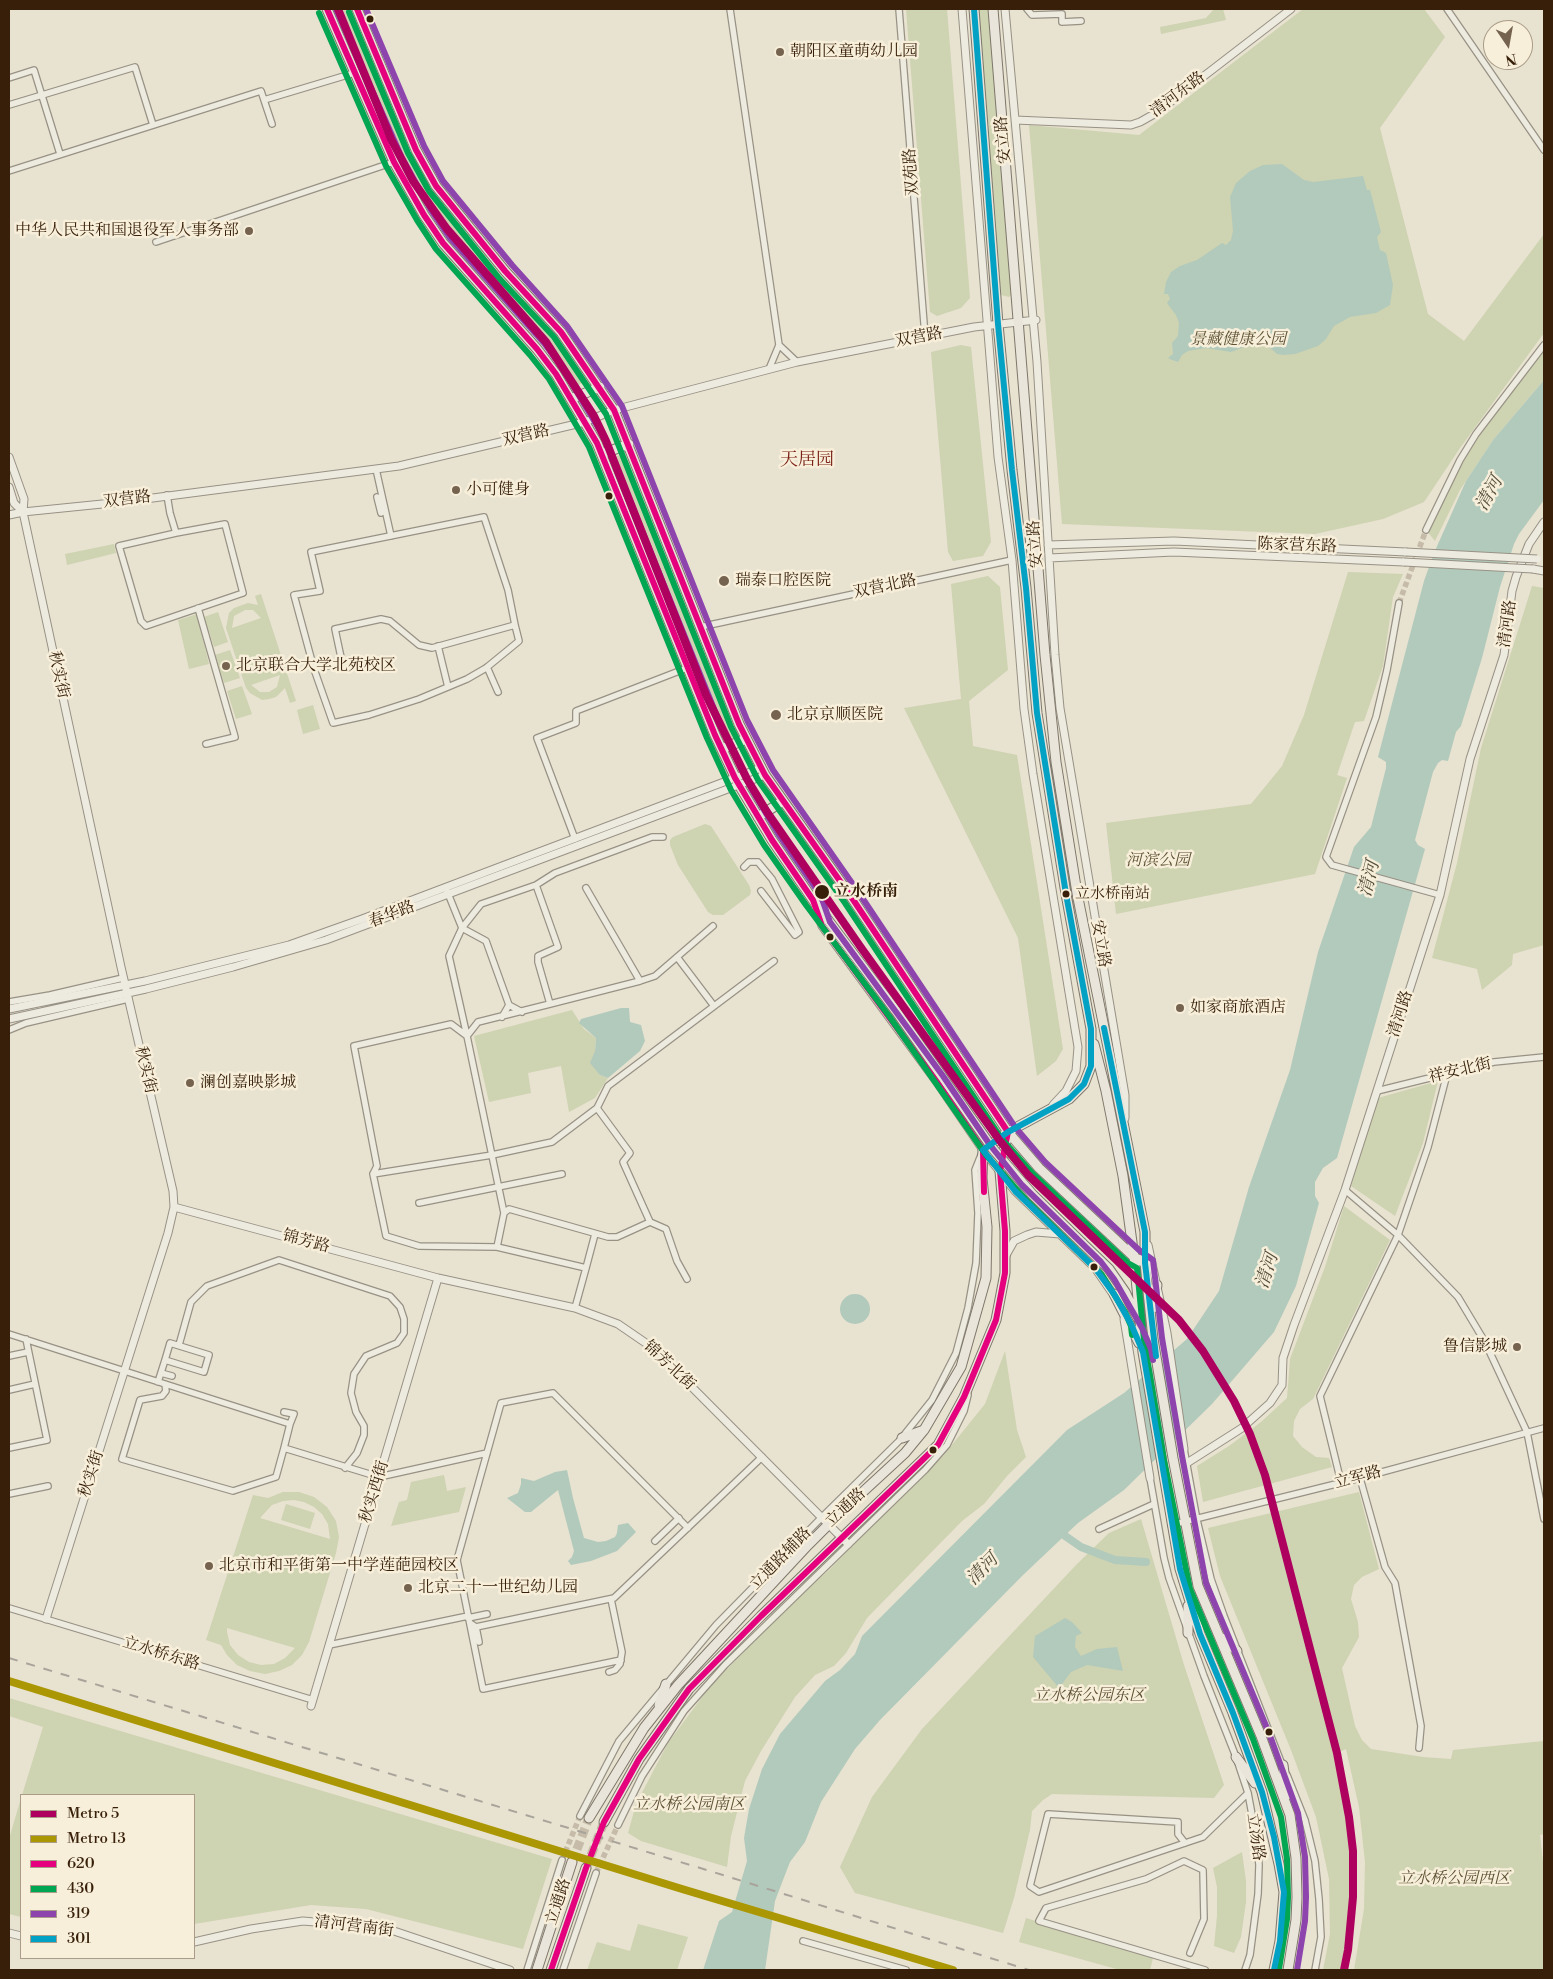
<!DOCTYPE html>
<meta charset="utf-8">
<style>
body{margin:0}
#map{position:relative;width:1553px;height:1979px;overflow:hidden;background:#e8e2d0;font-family:"Libre Bodoni",serif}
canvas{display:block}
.frame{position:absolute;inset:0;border:10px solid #371f09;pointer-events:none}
.legend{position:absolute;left:20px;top:1794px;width:175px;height:165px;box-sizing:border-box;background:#f7efda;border:1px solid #aa9c86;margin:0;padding:6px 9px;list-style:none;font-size:15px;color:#371f09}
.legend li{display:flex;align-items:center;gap:10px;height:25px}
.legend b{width:25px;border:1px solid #aa9c86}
.north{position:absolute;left:1483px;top:20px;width:50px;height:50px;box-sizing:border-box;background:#f7efda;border:1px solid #aa9c86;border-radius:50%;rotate:168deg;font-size:14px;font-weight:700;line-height:20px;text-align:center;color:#371f09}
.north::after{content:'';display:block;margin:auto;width:18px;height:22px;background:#75634f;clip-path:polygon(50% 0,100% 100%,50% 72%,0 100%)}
</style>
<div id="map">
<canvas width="1553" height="1979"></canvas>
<div class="frame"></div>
<ul class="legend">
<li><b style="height:6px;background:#ae005f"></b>Metro 5</li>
<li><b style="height:6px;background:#ab9704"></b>Metro 13</li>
<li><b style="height:6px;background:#e5007d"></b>620</li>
<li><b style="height:6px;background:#00a651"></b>430</li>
<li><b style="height:6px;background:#8e44ad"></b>319</li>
<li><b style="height:6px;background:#03a2c4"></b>301</li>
</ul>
<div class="north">N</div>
</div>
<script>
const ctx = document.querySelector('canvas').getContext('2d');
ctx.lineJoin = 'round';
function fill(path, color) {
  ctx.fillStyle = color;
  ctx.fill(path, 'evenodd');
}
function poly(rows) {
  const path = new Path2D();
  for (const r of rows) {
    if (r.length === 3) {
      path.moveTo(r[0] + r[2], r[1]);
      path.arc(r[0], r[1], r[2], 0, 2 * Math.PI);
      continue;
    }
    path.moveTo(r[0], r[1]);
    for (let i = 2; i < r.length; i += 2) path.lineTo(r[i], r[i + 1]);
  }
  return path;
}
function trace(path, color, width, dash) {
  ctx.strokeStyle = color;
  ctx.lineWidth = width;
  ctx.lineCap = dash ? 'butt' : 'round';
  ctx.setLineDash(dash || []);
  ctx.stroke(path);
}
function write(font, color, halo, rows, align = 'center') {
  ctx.font = font + ' "Libre Bodoni","Noto Serif SC",serif';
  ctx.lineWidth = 5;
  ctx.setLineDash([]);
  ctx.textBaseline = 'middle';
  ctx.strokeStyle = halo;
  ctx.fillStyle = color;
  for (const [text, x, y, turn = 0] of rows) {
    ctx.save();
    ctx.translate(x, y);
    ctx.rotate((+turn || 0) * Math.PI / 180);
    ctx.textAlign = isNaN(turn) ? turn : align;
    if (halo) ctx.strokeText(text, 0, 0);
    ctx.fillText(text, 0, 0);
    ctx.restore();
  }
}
const green = poly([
 [335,9,347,9,404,145,431,193,470,245,564,353,584,381,574,389,554,358,462,254,421,200,393,149],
 [906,9,947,9,970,298,961,308,937,316,930,312],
 [977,9,989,9,1012,294,1009,297,1001,295],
 [1214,9,1223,9,1226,20,1161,34,1160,27,1206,18],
 [1303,9,1424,9,1445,37,1380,128,1428,314,1464,341,1544,234,1544,333,1460,448,1424,502,1383,519,1315,534,1062,524,1029,125,1139,135],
 [961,345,971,347,991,542,983,556,953,561,948,552,931,352],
 [1544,345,1544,380,1493,440,1460,490,1435,541,1426,530,1460,460],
 [622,454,712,687,735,737,731,742,724,741,695,676,610,459],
 [114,544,116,553,67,565,65,554],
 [1348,572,1403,574,1393,597,1383,666,1364,721,1355,722,1337,775,1347,778,1315,874,1116,914,1106,823,1251,804,1282,766,1304,715],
 [988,576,1000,587,1008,670,969,701,973,746,1017,755,1063,1049,1056,1061,1037,1076,1018,938,904,708,961,699,951,584],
 [1532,586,1544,588,1544,945,1513,954,1512,965,1482,990,1477,969,1432,958,1457,863,1481,748],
 [261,594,296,701,290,703,285,688,276,697,269,699,262,700,250,693,246,688,226,628,229,613,234,608,248,603,258,605,255,596],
 [245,610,253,610,261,618,232,628,234,616],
 [280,675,277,687,269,692,260,692,251,685],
 [218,612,228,642,214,647,204,617],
 [197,614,209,664,189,669,178,620],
 [230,650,240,678,224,683,215,655],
 [242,686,252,714,236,719,227,691],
 [313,705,320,729,303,734,297,710],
 [705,824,711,826,749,885,751,891,750,895,723,915,713,915,708,912,678,865,670,845,670,840,673,837],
 [572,1010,584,1029,596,1038,595,1051,600,1075,608,1078,595,1098,569,1112,561,1066,528,1073,531,1093,489,1102,474,1036],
 [1438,1081,1423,1143,1395,1216,1351,1186,1378,1098],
 [1344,1206,1390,1240,1313,1399,1300,1409,1294,1421,1293,1436,1302,1447,1316,1457,1329,1458,1332,1467,1203,1502,1197,1466,1229,1446,1261,1422,1287,1398,1290,1359,1325,1267],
 [1005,1351,1017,1430,1026,1457,1007,1476,984,1504,962,1521,867,1618,846,1653,834,1666,815,1675,795,1697,761,1751,745,1781,731,1836,727,1867,641,1841,628,1833,636,1804,668,1743,708,1689,786,1607,829,1570,899,1497,943,1456,985,1404],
 [444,1475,447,1491,466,1487,459,1512,391,1526,399,1502,407,1500,411,1482],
 [283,1492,299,1492,314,1497,327,1507,336,1521,339,1537,336,1553,309,1642,302,1655,292,1665,279,1671,265,1674,250,1671,237,1665,227,1655,221,1645,206,1640,253,1495,268,1498],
 [294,1500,304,1502,314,1507,322,1514,328,1524,330,1539,260,1518,272,1505,283,1501],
 [227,1628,295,1648,285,1658,274,1664,261,1665,249,1662,238,1655,230,1645,227,1632],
 [1359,1492,1379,1569,1362,1577,1354,1585,1351,1599,1358,1622,1359,1637,1342,1668,1355,1726,1362,1740,1371,1749,1423,1757,1451,1759,1453,1750,1544,1741,1544,1834,1540,1835,1544,1872,1544,1970,1354,1970,1364,1909,1365,1862,1359,1807,1346,1749,1337,1753,1349,1817,1353,1851,1353,1897,1350,1931,1344,1970,1323,1970,1330,1934,1329,1879,1316,1817,1291,1750,1220,1576,1208,1528],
 [286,1504,315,1513,310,1529,281,1520],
 [1141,1519,1184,1665,1224,1785,1214,1798,1052,1794,1043,1800,1032,1811,1030,1830,1014,1898,1003,1933,855,1893,840,1867,872,1797,922,1729,1077,1564,1109,1533],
 [9,1698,552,1859,523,1949,366,1909,311,1905,194,1924,194,1795,22,1795,43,1727,9,1716],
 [21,1798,21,1917,9,1914,9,1839],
 [1242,1852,1246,1881,1246,1902,1241,1937,1234,1953,1214,1946,1217,1916,1217,1887,1213,1868],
 [1026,1918,1153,1958,1150,1970,1120,1970,1019,1942],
 [638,1924,688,1937,677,1970,587,1970,597,1942,630,1951]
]);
const water = poly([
 [1282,164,1304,180,1313,182,1363,176,1367,190,1370,190,1381,232,1377,237,1380,250,1386,253,1393,285,1390,305,1376,313,1350,317,1334,326,1326,339,1318,346,1295,354,1284,355,1277,354,1266,344,1257,342,1231,352,1206,348,1188,351,1182,355,1178,362,1172,360,1168,358,1173,354,1172,343,1178,336,1179,323,1176,315,1167,303,1170,299,1168,294,1164,294,1166,282,1171,272,1180,266,1197,260,1222,243,1226,245,1231,240,1233,231,1230,197,1236,183,1250,171,1263,165],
 [1544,380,1544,500,1519,534,1514,544,1500,587,1482,658,1461,726,1456,732,1448,761,1442,760,1438,763,1433,772,1415,840,1418,845,1425,849,1337,1158,1323,1168,1315,1182,1315,1196,1319,1203,1296,1286,1274,1332,1212,1404,1124,1490,1078,1523,1022,1576,880,1720,855,1749,821,1802,805,1842,790,1862,783,1880,775,1901,765,1970,703,1970,719,1921,732,1912,747,1861,744,1838,749,1809,762,1769,780,1734,825,1681,840,1670,855,1654,862,1636,870,1628,1067,1430,1124,1393,1187,1339,1219,1291,1249,1187,1290,1070,1318,952,1354,847,1371,827,1386,768,1386,762,1378,757,1424,581,1434,553,1466,481,1493,440],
 [621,1008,629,1008,630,1022,641,1025,645,1041,640,1051,608,1078,600,1075,590,1063,595,1051,596,1038,579,1023,581,1019],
 [855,1309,15],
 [567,1470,573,1498,584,1538,598,1542,606,1541,615,1537,617,1533,618,1525,628,1523,636,1532,617,1551,591,1561,571,1565,568,1561,572,1557,574,1551,558,1490,531,1512,525,1512,507,1498,518,1493,521,1484,521,1478,534,1481,555,1472],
 [1065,1618,1072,1622,1082,1633,1076,1636,1075,1647,1081,1656,1097,1649,1117,1647,1123,1671,1087,1665,1071,1672,1059,1688,1033,1657,1035,1636]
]);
const canal = poly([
 [1058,1531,1081,1547,1115,1560,1146,1562]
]);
const minorTunnel = poly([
 [1399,603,1426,530],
 [562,1860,580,1816],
 [596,1873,618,1825]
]);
const primaryTunnel = poly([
 [572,1862,589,1818],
 [586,1868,604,1822]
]);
const minor = poly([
 [730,9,779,345,769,369],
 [899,9,925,336],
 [1027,9,1032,15,1062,14,1062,22,1081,21],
 [1447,9,1544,150],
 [9,78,34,70,60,154],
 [264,100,272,124],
 [9,105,135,67,153,125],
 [9,171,261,91,264,100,354,73],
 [156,242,394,162],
 [779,345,797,362],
 [376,469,391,536],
 [167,495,170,513,176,533,119,546,141,621,146,626,243,593,225,524,176,533],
 [377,497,381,513],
 [484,517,508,590,515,625,432,648,419,645,390,621,381,619,335,629,342,662,314,669,294,595,320,591,311,552,484,517],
 [1426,530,1460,460,1476,434,1544,345],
 [1399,603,1387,670,1376,717,1326,857,1332,865,1440,895],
 [198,608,235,737,206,744],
 [700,627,1012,560],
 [438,646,448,687],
 [487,667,498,692],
 [314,669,333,723,369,715,419,699,467,679,486,668,519,641,515,625],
 [575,839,537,738,576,723,576,711,687,668],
 [744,867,749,862,758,862,772,879,799,932,795,935,761,891],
 [536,885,555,873,652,837,663,837],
 [586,888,640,981,655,976,713,926],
 [447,891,462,928,486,941,509,1005],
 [677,957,714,1006],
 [9,1002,50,995,123,978],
 [550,1004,640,981],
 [502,1017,509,1005,522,1012],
 [9,1030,26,1023,128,999],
 [467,1036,449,956,462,928,481,904,536,885,558,947,538,956,538,962,550,1004,478,1022,467,1036,504,1213],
 [467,1036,451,1024,354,1046,377,1166,373,1174,386,1236,419,1246,497,1247],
 [1377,1091,1494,1062,1544,1057],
 [597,1108,608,1086,774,961],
 [373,1174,492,1155,552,1142,597,1108,630,1153,623,1162,650,1222,617,1237,608,1237,509,1209,504,1213,497,1247,586,1268,575,1308],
 [1345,1190,1398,1235,1458,1297,1485,1342,1527,1432,1544,1519],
 [419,1203,562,1174],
 [650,1222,666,1229,677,1261,687,1279],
 [586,1268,595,1234],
 [9,1334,290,1424,284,1448,379,1477,487,1453],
 [179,1345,191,1302,207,1286,279,1260,390,1296,400,1307,404,1319,404,1333,397,1343,366,1356,354,1374,351,1393,356,1412,364,1426,364,1435,357,1453,345,1468],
 [9,1356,28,1352],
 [161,1373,172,1376],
 [158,1382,165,1360,170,1343,209,1355,204,1372,165,1360],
 [165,1384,166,1391,162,1396,140,1400,122,1459,233,1491,276,1477,284,1448],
 [9,1390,35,1384],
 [284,1412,294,1414,290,1424],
 [9,1448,47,1440,26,1339],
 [1184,1449,1197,1520,1211,1579,1224,1616,1283,1767],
 [1150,1478,1164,1558,1169,1578,1204,1676,1236,1757,1248,1793,1256,1836,1259,1865,1258,1894,1250,1955,1245,1970],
 [1360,1478,1385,1567,1395,1583,1421,1726,1419,1748],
 [1341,1482,1320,1396,1398,1235,1428,1147,1447,1074],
 [9,1494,48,1486],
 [1171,1525,1360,1478,1544,1428],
 [1099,1529,1154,1504],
 [655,1541,679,1518],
 [9,1608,313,1700],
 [468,1618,487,1614],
 [470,1623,476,1627,614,1598,762,1457],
 [476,1627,479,1642],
 [329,1645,468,1616],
 [621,1660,483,1689,457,1560,501,1403,553,1393,688,1528],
 [609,1672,615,1670,620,1664,622,1652,611,1599],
 [1287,1775,1305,1820,1315,1861,1319,1899,1321,1937,1315,1970],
 [580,1816,619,1741,716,1625,822,1517,900,1440,932,1400,956,1353,968,1308,976,1263,978,1213,975,1170,981,1155],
 [618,1825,642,1776,684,1711,725,1665,925,1470,947,1445,964,1411,968,1395],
 [1185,1843,1178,1834,1178,1822,1048,1814,1030,1886,1039,1892,1203,1837,1248,1793],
 [803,1941,906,1970],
 [1190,1953,1204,1919,1203,1870,1184,1861,1146,1879,1046,1908,1039,1921,1205,1970],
 [527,1970,562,1860],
 [563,1970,596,1873]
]);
const tertiary = poly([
 [962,9,998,457,1012,560,1024,709,1033,774,1078,1047,1076,1071,1066,1091,1053,1105],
 [1005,9,1037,362,1055,655,1060,708,1125,1095,1125,1118],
 [1015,120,1131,125,1140,122,1156,113,1291,9],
 [9,457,24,499,23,512,121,967,173,1191,174,1207,168,1233,46,1619],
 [9,487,14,503,23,512],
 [9,515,23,512,122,502,399,466,585,422,614,410,797,362,974,327,1036,320],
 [1048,545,1174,541,1406,552],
 [1049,558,1174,552,1404,562],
 [1533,569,1544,571],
 [815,905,822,926,936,1081,983,1150,1015,1191,1095,1268,1115,1297],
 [9,1009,145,981,289,945,362,919,761,768],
 [9,1019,146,989,233,967,326,940,765,775],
 [174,1207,438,1278,575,1308,618,1324,653,1348,848,1544],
 [1148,1245,1167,1333,1184,1449],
 [1005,1257,1014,1241,1027,1235,1036,1232,1060,1234],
 [1124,1319,1150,1478],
 [1187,1463,1242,1428,1270,1403,1282,1385,1283,1358,1294,1325,1345,1190,1440,895,1470,759,1504,655,1512,591,1516,577,1529,544,1544,522],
 [311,1706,438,1278],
 [9,1933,21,1936],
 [194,1942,251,1929,303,1921,385,1928,510,1970]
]);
const primary = poly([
 [327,9,394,162,424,215,443,243,537,349,556,374,597,443,715,735,739,785,772,840,813,900,896,1011],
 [357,9,416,150,436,186,505,271,561,332,614,410,739,724,765,775,852,898,1008,1132,1039,1168,1134,1257,1145,1263],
 [993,9,1045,655,1056,762,1077,893,1145,1232,1145,1263,1153,1339,1173,1458,1198,1586,1261,1736,1290,1815,1296,1858,1297,1897,1296,1920,1288,1970],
 [571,399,600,387],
 [602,454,629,444],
 [722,749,746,739],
 [758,817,783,801],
 [1094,1044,1106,1091,1123,1176,1134,1257,1143,1352,1180,1569,1200,1634,1233,1713,1262,1792,1279,1864,1284,1892,1282,1917,1280,1941,1274,1970],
 [1082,1243,1109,1269,1125,1292,1137,1317],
 [1114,1294,1139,1343],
 [1153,1308,1157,1285],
 [902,1438,924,1430],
 [1188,1606,1188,1633],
 [1222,1638,1237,1651],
 [659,1705,666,1684],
 [1236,1757,1255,1783],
 [1283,1765,1287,1795],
 [589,1818,644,1728,678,1685,808,1545,840,1513,905,1453,924,1430,961,1367,986,1278,987,1227,982,1178,983,1150,1008,1132,1069,1099,1084,1084,1091,1066,1091,1029,1066,894,1037,713,1026,588,1012,470,998,324,974,9],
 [604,1822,639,1759,689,1689,761,1616,938,1445,964,1397,996,1320,1005,1273,1005,1231,1000,1171,1008,1132],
 [537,1970,572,1862],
 [551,1970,586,1868]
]);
const rail = poly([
 [9,1658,710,1871,1029,1970]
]);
const tertiaryBridge = poly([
 [1406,552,1537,559],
 [1404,562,1533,569]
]);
const primaryBridge = poly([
 [896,1011,993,1149,1033,1195,1082,1243]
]);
const bus1 = poly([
 [327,9,394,162,424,215,443,243,537,349,556,374,597,443,715,735,735,778,772,840,813,900,822,926,936,1081,983,1150,984,1192],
 [357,9,416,150,436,186,505,271,561,332,614,410,739,724,765,775,852,898,1008,1132,1000,1171,1005,1231,1005,1273,996,1320,964,1397,938,1445,761,1616,689,1689,639,1759,604,1822,586,1868,551,1970]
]);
const bus2 = poly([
 [349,12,408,153,429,191,498,277,554,337,606,414,731,727,758,780,845,903,1001,1138,1033,1174,1128,1263,1137,1268,1144,1340,1164,1460,1190,1589,1253,1739,1281,1817,1287,1859,1288,1897,1287,1919,1279,1969],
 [319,13,386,166,417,220,436,249,530,355,549,379,589,447,707,738,731,790,764,845,806,905,889,1016,986,1155,1027,1201,1102,1275,1125,1312,1131,1326,1132,1335]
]);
const bus3 = poly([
 [336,9,402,158,431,210,450,238,544,343,563,369,605,439,723,731,752,790,779,835,821,896,830,922,943,1076,990,1145,1022,1185,1101,1262,1114,1279,1142,1328,1151,1349,1153,1360],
 [366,9,424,146,443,181,512,265,567,326,622,406,747,720,773,770,859,893,1015,1127,1045,1162,1139,1250,1153,1260,1162,1338,1182,1456,1206,1583,1269,1733,1298,1813,1305,1857,1306,1897,1305,1921,1297,1970]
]);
const bus4 = poly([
 [974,9,998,324,1012,470,1026,588,1037,713,1066,894,1091,1029,1091,1066,1084,1084,1069,1099,1008,1132,983,1150,1015,1191,1095,1268,1114,1294,1131,1324,1143,1352,1180,1569,1200,1634,1233,1713,1262,1792,1274,1837,1284,1892,1280,1941,1274,1970],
 [1104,1028,1145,1232,1145,1263,1156,1356]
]);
const metro1 = poly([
 [338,9,391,139,413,181,447,229,546,342,594,416,606,441,706,695,747,779,767,812,862,949,1000,1141,1028,1175,1179,1320,1203,1351,1234,1401,1250,1434,1265,1475,1337,1753,1349,1817,1353,1851,1353,1897,1348,1950,1344,1970]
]);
const metro2 = poly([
 [9,1681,682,1889,953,1970]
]);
const markers = [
 [370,19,4.5,"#371f09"],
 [780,52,5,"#75634f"],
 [249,231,5,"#75634f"],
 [456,490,5,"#75634f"],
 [609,496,4.5,"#371f09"],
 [724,581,6,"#75634f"],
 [226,666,5,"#75634f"],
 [776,715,6,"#75634f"],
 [822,892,8,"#371f09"],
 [1066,894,4.5,"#371f09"],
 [830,937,4.5,"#371f09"],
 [1180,1008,5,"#75634f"],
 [190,1083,5,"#75634f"],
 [1094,1267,4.5,"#371f09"],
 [1517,1347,5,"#75634f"],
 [933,1450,4.5,"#371f09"],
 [209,1566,5,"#75634f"],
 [408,1588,5,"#75634f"],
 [1269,1732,4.5,"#371f09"]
];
const busNames = [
 ["立水桥南站",1075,894]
];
const poiNames = [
 ["朝阳区童萌幼儿园",790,52],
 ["中华人民共和国退役军人事务部",239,231,"right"],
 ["小可健身",466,490],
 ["瑞泰口腔医院",735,581],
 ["北京联合大学北苑校区",236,666],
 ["北京京顺医院",787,715],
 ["如家商旅酒店",1190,1008],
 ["澜创嘉映影城",200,1083],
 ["鲁信影城",1507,1347,"right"],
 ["北京市和平街第一中学莲葩园校区",219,1566],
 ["北京二十一世纪幼儿园",418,1588]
];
const streetNames = [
 ["清河东路",1178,95,-37],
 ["安立路",1004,140,-95],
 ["双苑路",912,172,-94],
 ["双营路",919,338,-11],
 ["双营路",526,436,-13],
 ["双营路",127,500,-7],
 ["安立路",1036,544,-94],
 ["陈家营东路",1297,546,2],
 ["双营北路",885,587,-12],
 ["清河路",1508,624,-82],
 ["秋实街",58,675,78],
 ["春华路",392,915,-21],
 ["安立路",1100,944,80],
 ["清河路",1401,1014,-72],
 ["秋实街",145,1070,77],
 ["祥安北街",1460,1071,-13],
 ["锦芳路",306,1242,15],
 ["锦芳北街",669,1366,43],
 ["秋实街",92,1474,-72],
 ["立军路",1358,1478,-15],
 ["秋实西街",375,1492,-73],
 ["立通路",846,1508,-43],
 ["立通路辅路",781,1559,-46],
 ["立水桥东路",161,1654,17],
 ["立汤路",1255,1837,82],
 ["立通路",559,1902,-72],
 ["清河营南街",354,1927,7]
];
const parkNames = [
 ["景藏健康公园",1238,340],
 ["河滨公园",1158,861],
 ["立水桥公园东区",1089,1696],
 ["立水桥公园南区",689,1805],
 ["立水桥公园西区",1454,1879]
];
const stopNames = [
 ["立水桥南",834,892]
];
const neighbourhoodNames = [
 ["天居园",807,461]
];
const waterNames = [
 ["清河",1490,494,-61],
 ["清河",1370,879,-76],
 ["清河",1268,1271,-72],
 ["清河",983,1570,-45]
];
fill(green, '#ced3b1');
fill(water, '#b2cabc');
trace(canal, '#b2cabc', 8);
trace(minorTunnel, '#c5bba8', 5.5, [5.5, 3]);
trace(primaryTunnel, '#c5bba8', 9, [9, 4.5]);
trace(minor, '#989285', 8);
trace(tertiary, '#989285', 9);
trace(primary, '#7e776b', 11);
trace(minor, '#edeae0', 5.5);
trace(tertiary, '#edeae0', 7);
trace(primary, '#eae5db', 9);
trace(rail, '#a9a49b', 2, [9, 9]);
trace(tertiaryBridge, '#989285', 9, []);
trace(primaryBridge, '#7e776b', 11, []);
trace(tertiaryBridge, '#edeae0', 7);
trace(primaryBridge, '#eae5db', 9);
trace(bus1, '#e5007d', 6);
trace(bus2, '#00a651', 6);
trace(bus3, '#8e44ad', 6);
trace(bus4, '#03a2c4', 6);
trace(metro1, '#ae005f', 8);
trace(metro2, '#ab9704', 8);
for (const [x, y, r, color] of markers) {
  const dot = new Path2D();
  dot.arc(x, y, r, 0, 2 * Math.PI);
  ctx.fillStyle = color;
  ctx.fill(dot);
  trace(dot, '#f7efda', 2);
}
write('15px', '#371f09', '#f7efda', busNames, 'left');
write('16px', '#371f09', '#f7efda', poiNames, 'left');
write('16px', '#371f09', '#f7efda', streetNames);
write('italic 16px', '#5e5134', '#f7efda', parkNames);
write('bold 16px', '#371f09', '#f7efda', stopNames, 'left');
write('18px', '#7a1f14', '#f7efda', neighbourhoodNames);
write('italic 18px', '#554f3c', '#f7efda', waterNames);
</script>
